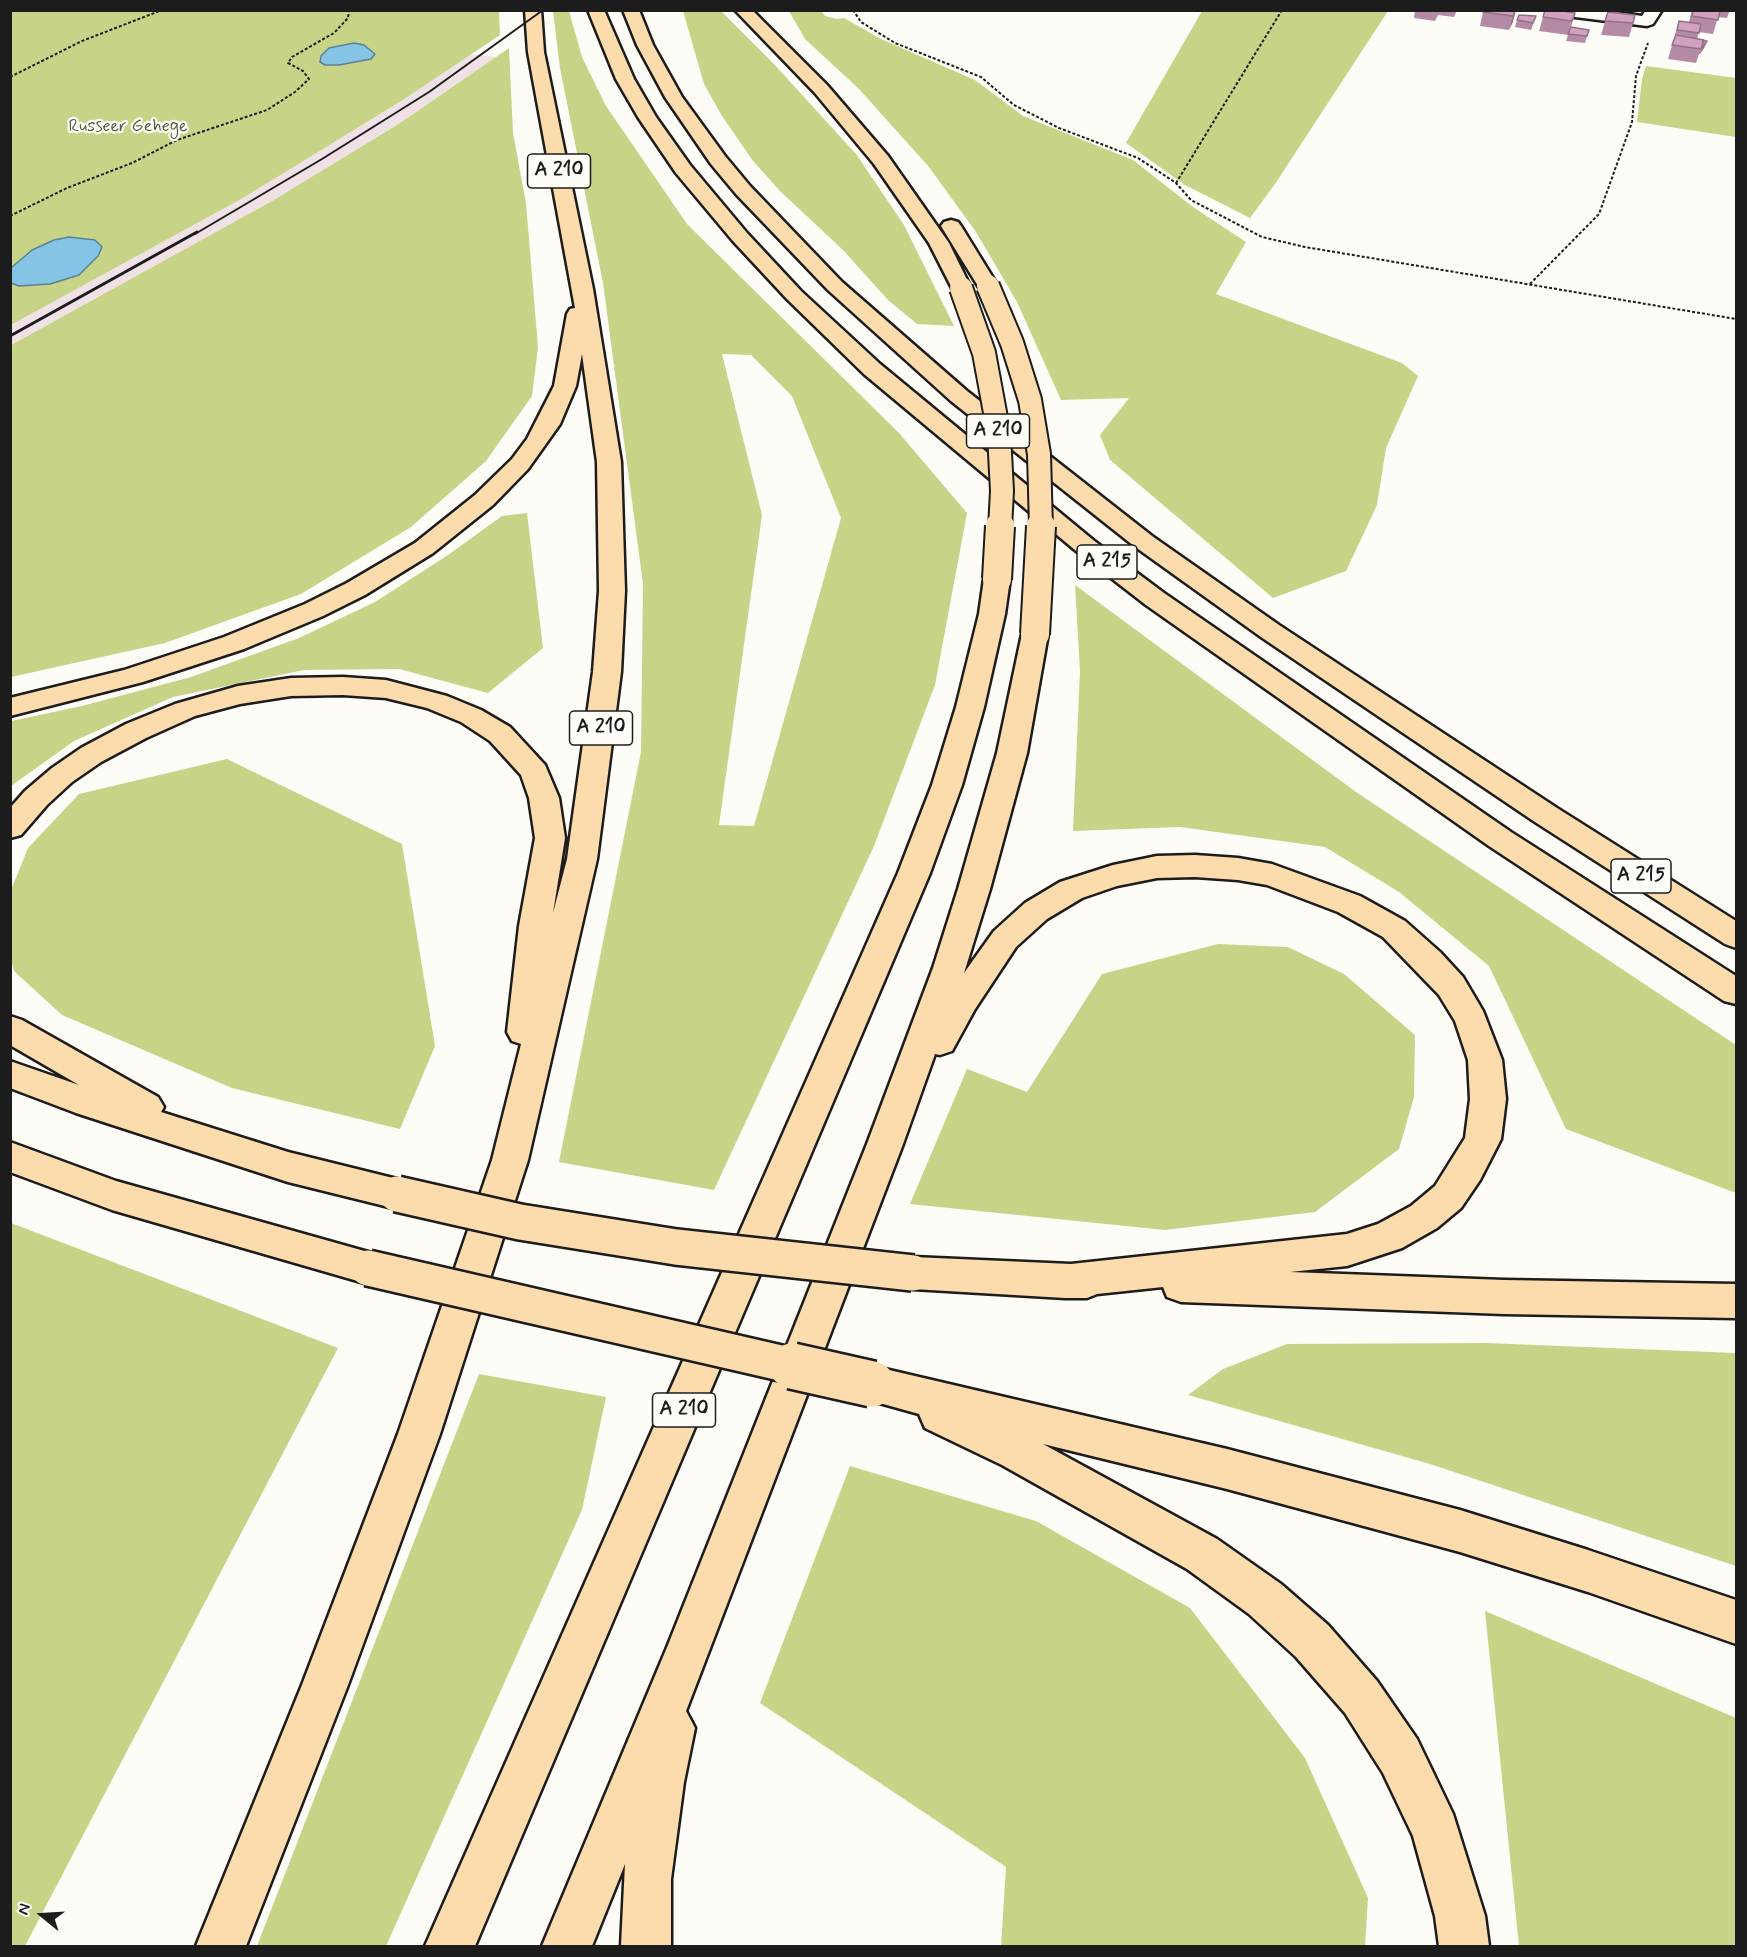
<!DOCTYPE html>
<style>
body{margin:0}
#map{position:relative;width:1747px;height:1957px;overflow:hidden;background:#fdfcf7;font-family:Mynerve,sans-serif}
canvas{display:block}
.frame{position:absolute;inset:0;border:12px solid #1c1c1c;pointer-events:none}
.north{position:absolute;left:12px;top:1885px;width:60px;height:60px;-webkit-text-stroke:4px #fdfcf7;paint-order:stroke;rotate:288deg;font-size:16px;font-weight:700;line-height:24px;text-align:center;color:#1c1c1c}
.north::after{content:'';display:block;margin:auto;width:21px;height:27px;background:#1c1c1c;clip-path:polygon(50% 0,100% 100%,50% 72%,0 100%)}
</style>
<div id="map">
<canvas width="1747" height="1957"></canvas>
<div class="frame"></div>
<div class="north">N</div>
</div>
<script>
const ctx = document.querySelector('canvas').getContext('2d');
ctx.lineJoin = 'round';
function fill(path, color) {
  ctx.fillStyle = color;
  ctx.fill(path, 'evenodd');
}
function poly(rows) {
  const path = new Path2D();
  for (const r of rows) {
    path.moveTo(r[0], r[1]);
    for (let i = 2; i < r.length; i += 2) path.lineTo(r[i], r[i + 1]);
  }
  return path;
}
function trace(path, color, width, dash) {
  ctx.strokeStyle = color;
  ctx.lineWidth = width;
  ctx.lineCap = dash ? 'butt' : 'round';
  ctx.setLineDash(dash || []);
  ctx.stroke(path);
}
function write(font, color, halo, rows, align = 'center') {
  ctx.font = font + ' Mynerve,sans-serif';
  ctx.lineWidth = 4.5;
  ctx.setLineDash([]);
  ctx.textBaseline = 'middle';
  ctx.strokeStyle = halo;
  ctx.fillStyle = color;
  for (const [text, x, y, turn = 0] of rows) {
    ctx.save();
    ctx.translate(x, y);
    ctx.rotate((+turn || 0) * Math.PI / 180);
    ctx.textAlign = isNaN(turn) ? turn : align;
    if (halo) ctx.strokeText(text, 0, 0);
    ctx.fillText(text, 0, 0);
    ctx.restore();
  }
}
const built = poly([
 [470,54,496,57,400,123,272,201,11,345,11,325,243,198,403,100]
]);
const green = poly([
 [11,11,499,11,500,35,403,100,243,198,11,325,11,283,19,286,50,284,67,279,78,275,98,256,32,250,11,268],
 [553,11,569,11,582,57,606,106,687,224,899,433,967,513,935,685,874,846,714,1190,559,1162,641,752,643,584,603,283,560,68],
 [722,354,751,355,792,396,841,518,754,826,719,825,762,515],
 [683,11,721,11,773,63,856,154,904,225,954,326,917,324,888,300,844,251,780,191,753,161,722,116,704,84],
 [789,11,821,11,825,16,837,19,844,18,881,39,975,80,1023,116,1133,160,1193,207,1246,242,1216,294,1402,363,1418,376,1386,448,1377,505,1346,571,1273,598,1110,460,1100,435,1129,398,1061,400,1017,302,976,232,929,167,859,89,805,39],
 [1202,11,1388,11,1275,184,1250,218,1185,185,1126,143],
 [509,48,513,133,526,203,538,347,532,396,486,461,411,527,301,594,165,643,11,677,11,345,272,201,400,123],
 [1646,66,1736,78,1736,137,1637,122,1642,79],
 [527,513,543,648,488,693,399,669,304,670,173,697,74,741,11,786,11,721,82,706,191,677,299,638,375,602,448,555,502,516],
 [1075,585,1356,792,1736,1045,1736,1193,1566,1129,1489,966,1399,892,1325,847,1180,827,1073,831,1080,671],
 [227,759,402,844,435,1046,400,1129,232,1088,62,1015,14,971,10,954,11,890,28,848,79,794],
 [1218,944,1288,947,1344,974,1415,1035,1414,1097,1399,1149,1315,1212,1165,1230,910,1204,967,1069,1027,1092,1102,974],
 [11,1223,338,1348,25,1946,10,1946],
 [1486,1343,1736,1353,1736,1566,1430,1464,1188,1395,1223,1369,1287,1344],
 [479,1374,606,1397,582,1510,386,1946,257,1946],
 [850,1466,1036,1521,1190,1608,1305,1758,1368,1898,1365,1946,1001,1946,1006,1867,760,1703],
 [1485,1611,1736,1718,1736,1946,1519,1946]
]);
const water = poly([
 [354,43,364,45,375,54,371,59,339,65,325,65,320,62,321,56,329,48,354,43],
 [69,237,95,240,102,247,98,256,79,275,50,284,19,286,11,283,11,268,32,250,54,240,69,237]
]);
const path = poly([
 [853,10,861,22,895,43,981,77,1014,105,1059,128,1138,158,1176,183,1191,200,1262,237,1305,247,1736,319],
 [10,77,82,41,162,10],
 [1176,183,1282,10],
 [10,216,67,188,132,163,177,140,267,110,295,92,309,79,303,71,288,63,292,57,334,33,348,18,349,10],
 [1530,284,1599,214,1632,122,1636,76,1648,43]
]);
const minor = poly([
 [1551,10,1601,10,1642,16,1646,10,1662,10,1653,24,1647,26,1559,15,1551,10]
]);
const highway = poly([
 [525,10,541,10,544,52,593,289,621,462,625,591,621,672,597,859,528,1160,440,1434,348,1685,246,1946,196,1946,302,1685,398,1434,492,1160,521,1044,512,1041,507,1032,519,926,535,838,529,798,521,775,490,741,461,722,427,708,386,698,343,695,291,696,240,704,195,716,146,738,101,762,72,782,47,805,21,835,10,838,10,808,25,791,52,768,81,748,126,724,175,704,238,686,291,678,343,677,386,680,447,696,481,710,510,727,545,765,559,798,565,838,553,913,567,859,593,672,599,591,597,462,582,354,576,386,560,424,528,469,493,505,433,553,365,595,323,616,244,649,143,682,10,716,10,698,124,670,224,637,305,604,347,583,415,543,475,495,512,459,527,439,554,386,567,314,570,309,575,308,528,52,525,10],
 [588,10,604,10,634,79,656,117,690,165,747,233,801,291,880,364,1093,540,1164,593,1511,832,1736,976,1736,1004,1724,1001,1489,846,1146,605,1075,550,864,374,787,299,733,241,676,173,638,117,616,79,588,10],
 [623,10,639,10,653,45,682,97,725,156,750,186,842,282,967,391,1152,536,1279,625,1557,808,1736,921,1736,948,1725,944,1535,822,1261,637,1134,546,951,401,828,290,736,194,711,164,665,97,637,45,623,10],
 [735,10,752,10,827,85,888,156,949,243,971,288,968,292,961,294,954,292,929,243,874,164,815,93,735,10],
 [951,220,958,222,961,226,998,286,995,290,988,292,981,290,978,286,941,226,944,222,951,220],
 [997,571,1006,573,1010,579,1005,614,984,707,962,785,930,873,475,1946,425,1946,898,873,932,785,956,707,979,614,984,579,988,573,997,571],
 [1035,626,1045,628,1048,634,1027,753,990,889,964,973,994,931,1025,903,1060,882,1113,865,1157,856,1195,855,1238,858,1272,864,1360,896,1405,921,1440,952,1463,977,1483,1011,1502,1060,1506,1099,1501,1139,1480,1180,1461,1208,1437,1228,1402,1248,1347,1266,1290,1272,1504,1280,1736,1284,1736,1318,1504,1314,1181,1302,1167,1297,1163,1287,1097,1294,1087,1298,1065,1298,913,1289,899,1285,894,1273,899,1261,913,1257,1071,1264,1347,1234,1378,1224,1411,1206,1435,1186,1465,1138,1470,1099,1468,1060,1455,1021,1439,995,1383,937,1338,912,1267,885,1238,880,1195,877,1157,878,1117,886,1082,898,1047,919,1016,947,975,1009,952,1051,940,1055,935,1054,903,1144,686,1711,695,1728,684,1782,671,1879,671,1946,621,1946,625,1864,592,1946,542,1946,668,1645,867,1144,933,968,958,889,997,753,1022,634,1025,628,1035,626],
 [10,1016,22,1020,158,1097,164,1107,161,1112,288,1152,397,1179,410,1183,415,1194,410,1205,397,1209,288,1182,76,1113,10,1088,10,1061,79,1085,10,1045,10,1016],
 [10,1142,116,1181,368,1252,381,1256,387,1268,381,1280,368,1284,112,1210,10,1172,10,1142],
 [872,1366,1227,1449,1460,1510,1588,1550,1736,1600,1736,1644,1588,1592,1460,1552,1227,1489,1043,1444,1217,1539,1281,1584,1328,1625,1377,1681,1417,1739,1453,1814,1485,1916,1489,1946,1439,1946,1435,1916,1413,1836,1383,1773,1345,1713,1296,1657,1249,1614,1187,1569,1002,1465,925,1428,919,1414,858,1397,852,1384,858,1371,872,1366]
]);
const railFar1 = poly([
 [195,234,322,159,429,92,543,10]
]);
const rail = poly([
 [10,336,197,232]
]);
const highwayBridgeFar3 = poly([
 [988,286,1012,343,1030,400,1039,454,1041,528],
 [961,288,984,353,999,434,1002,491,1000,528]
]);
const highwayBridgeFar2 = poly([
 [997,579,1000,526],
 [1035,634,1041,526]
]);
const highwayBridgeFar1 = poly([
 [397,1194,520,1222,676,1247,913,1273],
 [368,1268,798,1367]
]);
const highwayBridge = poly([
 [792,1366,872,1384]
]);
const wall = poly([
 [1415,10,1457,10,1454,17,1438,15,1435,21,1414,18],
 [1516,10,1509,30,1480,26,1483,12],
 [1692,10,1730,10,1727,18,1718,17,1713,34,1699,32,1697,39,1707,41,1704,48,1700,54,1699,54,1696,63,1668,59,1679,21,1689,22],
 [1608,12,1633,23,1629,37,1601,35],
 [1575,13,1571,27,1589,30,1585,43,1566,41,1568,35,1539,31,1543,17],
 [1536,16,1531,30,1515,27,1517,20]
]);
const shadedWall = poly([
 [1516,10,1513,22,1509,30,1513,16],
 [1707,41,1704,48,1700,54,1703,47]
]);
const building = poly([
 [1484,10,1515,10,1513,16,1483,12,1484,10],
 [1545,10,1557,10,1575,13,1572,21,1543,17,1545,10],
 [1693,10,1715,10,1720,11,1718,20,1692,16,1693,10],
 [1608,12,1635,15,1633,23,1605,21,1608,12],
 [1519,15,1536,16,1533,23,1517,20,1519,15],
 [1679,21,1701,24,1699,33,1677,30,1679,21],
 [1571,27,1589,30,1587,36,1568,34,1571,27],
 [1676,35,1704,40,1701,49,1672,45,1676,35],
 [1703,41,1707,41,1703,47,1702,47,1703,41]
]);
const farParknames = [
 ["Russeer Gehege",128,127]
];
const shields = [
 [559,171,63],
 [998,431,63],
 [1107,562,60],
 [601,728,63],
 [1641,876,60],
 [684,1410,63]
];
const shieldNames = [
 ["A 210",559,171],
 ["A 210",998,431],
 ["A 215",1107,562],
 ["A 210",601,728],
 ["A 215",1641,876],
 ["A 210",684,1410]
];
fill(built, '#f0e1e6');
fill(green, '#c7d488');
fill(water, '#85c4e5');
trace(water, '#5b8195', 1.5);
trace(minor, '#1c1c1c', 5);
trace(highway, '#1c1c1c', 5);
trace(path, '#1c1c1c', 2, [3, 2]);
fill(minor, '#fdfcf7');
fill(highway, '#fcdcac');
trace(railFar1, '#1c1c1c', 2);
trace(rail, '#1c1c1c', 3);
trace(highwayBridgeFar3, '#1c1c1c', 26, []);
trace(highwayBridgeFar2, '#1c1c1c', 32, []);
trace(highwayBridgeFar1, '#1c1c1c', 40, []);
trace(highwayBridge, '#1c1c1c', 50, []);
trace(highwayBridgeFar3, '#fcdcac', 22);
trace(highwayBridgeFar2, '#fcdcac', 28);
trace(highwayBridgeFar1, '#fcdcac', 35);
trace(highwayBridge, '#fcdcac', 45);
fill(wall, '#b48aa4');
fill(shadedWall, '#927186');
fill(building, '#d1a1bf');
trace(building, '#927186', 1.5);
write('18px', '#585c42', '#fdfcf7', farParknames);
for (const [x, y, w] of shields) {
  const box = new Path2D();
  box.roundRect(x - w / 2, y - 17, w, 34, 4.5);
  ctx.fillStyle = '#fdfcf7';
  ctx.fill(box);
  trace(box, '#1c1c1c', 1.5);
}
write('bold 20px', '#1c1c1c', null, shieldNames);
</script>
